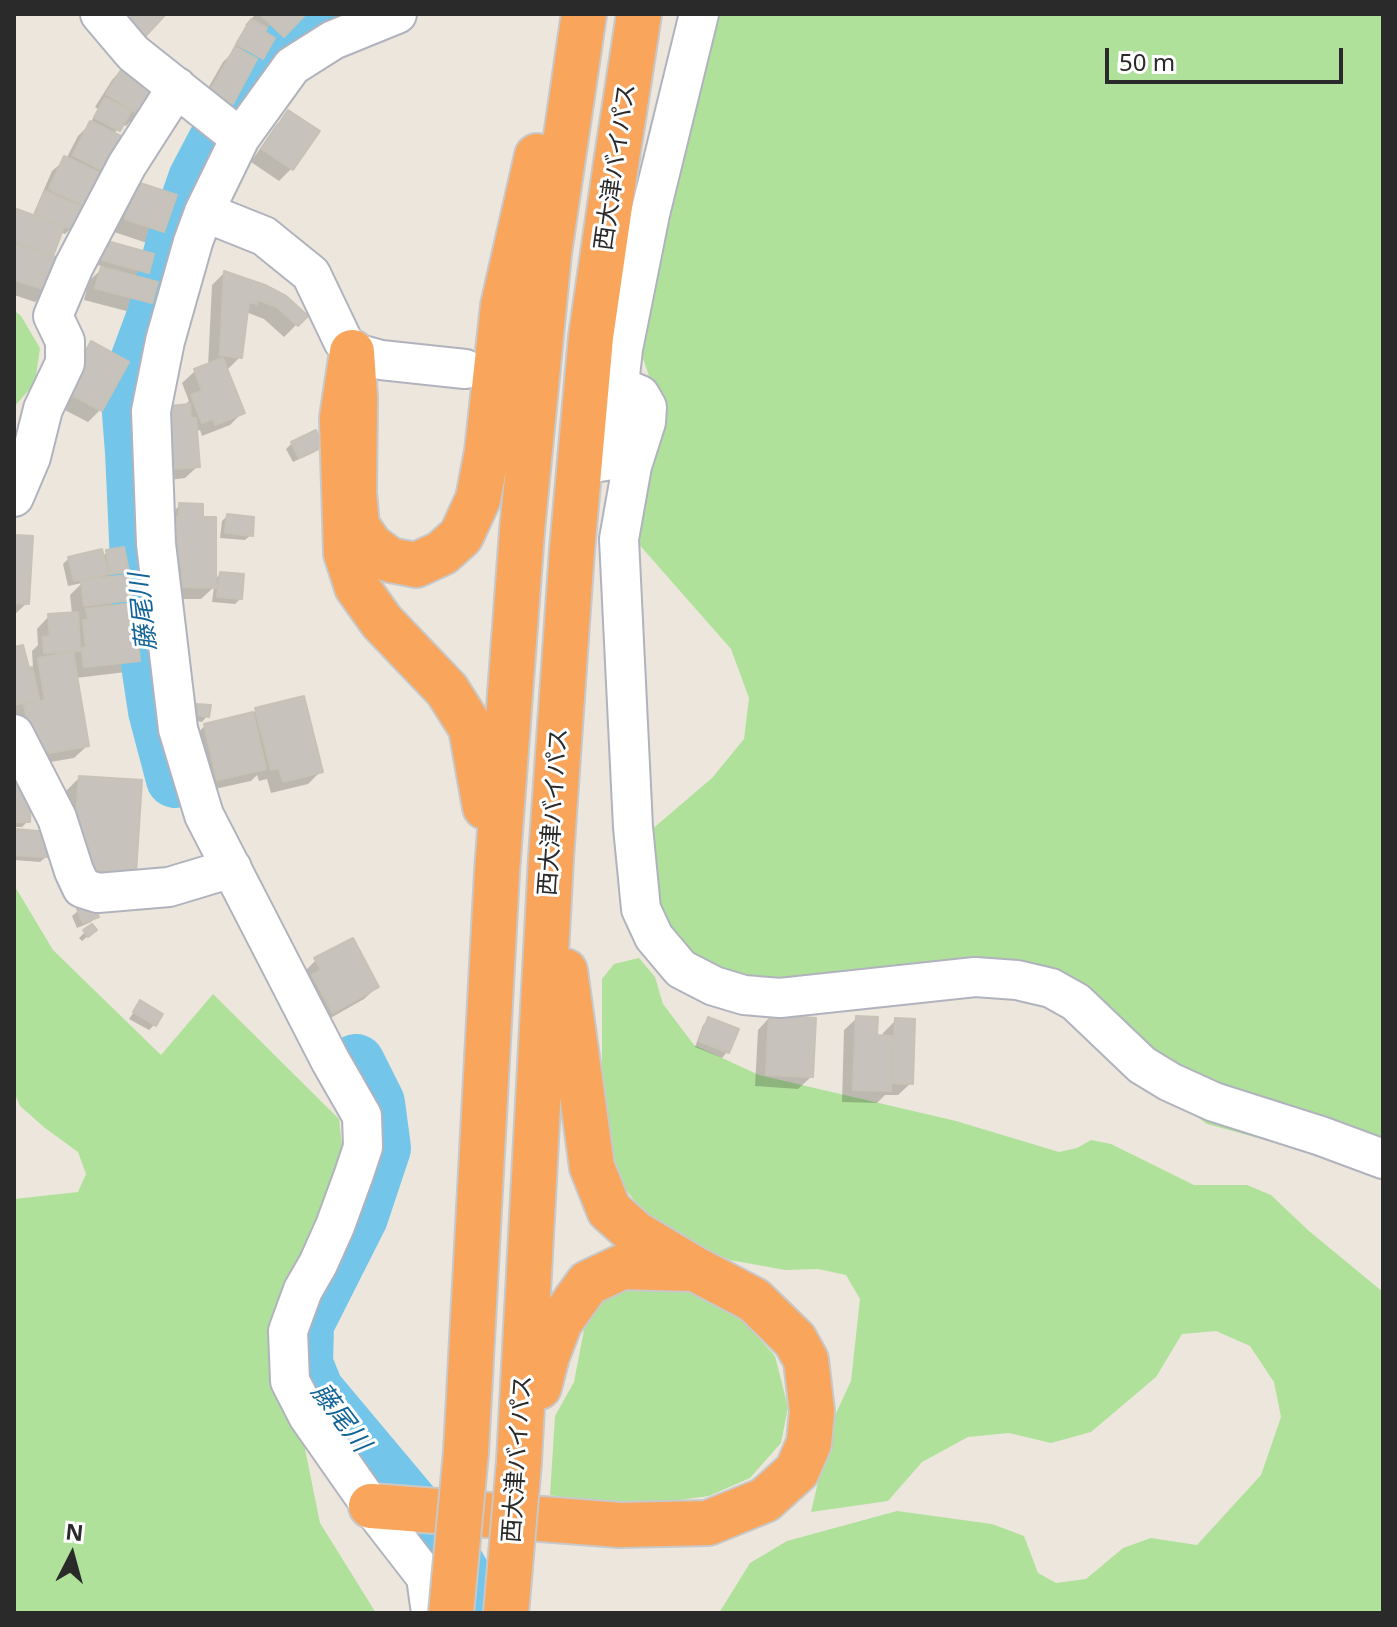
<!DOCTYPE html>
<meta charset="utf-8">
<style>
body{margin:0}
#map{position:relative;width:1397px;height:1627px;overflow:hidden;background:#ece6dd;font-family:"Noto Sans",sans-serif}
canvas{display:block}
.frame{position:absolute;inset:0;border:16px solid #2a2a2a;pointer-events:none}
.north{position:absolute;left:32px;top:1515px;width:80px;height:80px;-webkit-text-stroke:6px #fff;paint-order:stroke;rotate:6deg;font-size:22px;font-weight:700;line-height:32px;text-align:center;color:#2a2a2a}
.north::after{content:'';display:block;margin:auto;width:28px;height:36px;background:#2a2a2a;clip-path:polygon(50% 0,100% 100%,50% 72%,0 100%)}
.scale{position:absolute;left:1105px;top:48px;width:238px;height:36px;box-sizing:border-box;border:4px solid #2a2a2a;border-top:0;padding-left:10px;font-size:24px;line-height:28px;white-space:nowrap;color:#2a2a2a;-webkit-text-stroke:6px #fff;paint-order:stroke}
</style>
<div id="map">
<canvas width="1397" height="1627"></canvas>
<div class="frame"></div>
<div class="north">N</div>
<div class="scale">50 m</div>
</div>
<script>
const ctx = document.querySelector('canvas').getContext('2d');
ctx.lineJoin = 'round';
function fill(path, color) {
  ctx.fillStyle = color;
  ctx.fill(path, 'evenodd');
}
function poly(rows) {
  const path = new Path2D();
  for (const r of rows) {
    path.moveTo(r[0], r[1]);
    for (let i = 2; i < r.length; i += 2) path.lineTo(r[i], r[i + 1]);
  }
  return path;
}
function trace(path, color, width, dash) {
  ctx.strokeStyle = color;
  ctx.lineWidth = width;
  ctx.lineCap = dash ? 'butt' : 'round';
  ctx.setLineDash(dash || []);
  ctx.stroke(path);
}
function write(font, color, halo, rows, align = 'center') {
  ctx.font = font + ' "Noto Sans","Noto Sans JP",sans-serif';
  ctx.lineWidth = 6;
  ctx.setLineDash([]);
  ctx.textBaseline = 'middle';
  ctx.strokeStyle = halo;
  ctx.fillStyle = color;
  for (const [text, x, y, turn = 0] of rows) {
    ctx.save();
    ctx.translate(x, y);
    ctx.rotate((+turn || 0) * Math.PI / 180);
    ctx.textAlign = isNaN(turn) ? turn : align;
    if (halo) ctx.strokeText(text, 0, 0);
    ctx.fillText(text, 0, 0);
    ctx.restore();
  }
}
const green = poly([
 [713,14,1383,14,1383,1148,1269,1141,1207,1124,1132,1070,1124,1031,1035,1002,827,985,731,980,694,955,663,924,653,893,650,831,712,778,744,739,749,698,731,649,636,541,655,393,639,347,645,288,675,198],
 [14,310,21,316,40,348,35,383,14,407],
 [14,885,53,950,161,1055,213,994,339,1119,343,1155,300,1274,303,1439,320,1523,376,1613,14,1613,14,1199,78,1192,86,1174,78,1152,45,1128,20,1106,14,1092],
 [639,958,655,977,663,1004,694,1045,759,1075,956,1121,1059,1152,1077,1148,1091,1140,1111,1144,1194,1185,1247,1185,1271,1195,1309,1231,1383,1292,1383,1613,719,1613,750,1563,787,1541,897,1511,992,1524,1024,1536,1038,1573,1056,1583,1086,1579,1123,1548,1151,1538,1197,1545,1261,1475,1281,1417,1274,1382,1250,1346,1216,1331,1182,1334,1156,1377,1091,1432,1051,1443,1009,1433,968,1437,922,1462,888,1501,811,1512,832,1422,851,1381,860,1299,846,1275,818,1269,785,1270,730,1260,672,1235,634,1200,620,1182,611,1160,602,1125,602,979,614,964],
 [632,1278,684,1281,732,1308,775,1356,788,1407,781,1443,750,1478,709,1496,657,1503,625,1501,589,1502,550,1495,555,1416,574,1382,589,1304]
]);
const shadow = poly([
 [256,14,303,14,270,48,268,46,255,64,253,62,231,102,219,115,199,104,223,62,234,51,232,50,247,26,245,25],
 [124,67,138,113,126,126,122,124,113,135,104,171,98,176,85,205,78,212,71,228,65,234,60,232,50,257,48,289,35,302,14,295,14,215,18,211,32,217,52,171,66,159,78,136,90,124,98,109,95,107,112,80],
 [289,113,292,168,279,181,251,162,276,125],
 [137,184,163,231,150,244,114,232,125,197],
 [108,243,147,272,140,279,150,302,138,314,84,300,89,281,104,267,98,265,102,249],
 [224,273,305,316,284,337,264,319,246,312,240,357,226,371,242,413,230,425,202,436,200,430,195,432,198,466,185,478,161,481,183,406,189,401,182,383,195,371,208,366,212,285],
 [92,344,100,410,88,422,53,404,79,356],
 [292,443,321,446,315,452,293,462,286,449],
 [180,505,201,519,214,581,220,574,240,599,235,604,212,602,214,587,201,599,170,599,167,518],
 [227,516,251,535,245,540,220,538,222,521],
 [14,537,27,603,14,615],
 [107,552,127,571,120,578,130,599,123,606,138,660,126,672,76,678,87,746,74,758,21,767,14,729,14,649,27,672,33,667,32,651,38,645,37,629,49,616,72,614,70,595,82,583,68,586,63,564,69,558,102,557],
 [197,706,207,716,202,722,191,720,192,712],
 [256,710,321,771,308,784,271,793,267,779,259,781,257,775,251,781,205,791,192,738,205,726,251,715],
 [79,778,134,873,65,888,60,797],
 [14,787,28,821,22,827,14,827],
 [16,832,46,857,40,862,14,860,14,833],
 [78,911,97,916,91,922,77,928,72,916],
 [85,932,89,935,82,941,79,938],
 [316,960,377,987,364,999,320,1024,303,973],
 [140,1003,154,1025,149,1030,129,1019],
 [770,1017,811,1077,798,1089,755,1086,758,1030],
 [857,1018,875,1037,883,1037,883,1033,896,1020,911,1083,898,1095,885,1095,877,1103,842,1102,844,1030],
 [709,1020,727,1052,722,1058,695,1047,703,1025]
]);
const river = poly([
 [229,119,265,69,292,44,335,21],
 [175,779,157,711,141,605,134,452,130,400,137,366,156,315,176,239,197,179,217,141],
 [356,1063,376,1103,382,1148,359,1217,305,1324,304,1364,315,1391,445,1546,484,1613]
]);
const building = poly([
 [134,14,166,14,142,40,125,24,134,14],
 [260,14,306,14,284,37,260,14],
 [251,19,267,28,265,32,275,38,263,59,236,44,251,19],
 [235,47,257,59,233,104,210,91,235,47],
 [124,65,158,85,140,115,106,94,124,65],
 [105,98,131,111,120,131,94,117,105,98],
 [288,110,320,131,293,170,262,149,288,110],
 [90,121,123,137,105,172,73,155,90,121],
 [64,156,102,174,86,206,49,189,64,156],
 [137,182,177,195,164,232,125,219,137,182],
 [45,191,82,207,73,230,35,214,45,191],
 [17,209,64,227,53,256,14,241,14,217,17,209],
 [107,241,154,254,149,273,102,260,107,241],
 [14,244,59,258,50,291,14,280,14,244],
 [101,267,158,282,152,303,95,288,101,267],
 [224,271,265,285,286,296,308,316,298,326,277,307,258,300,257,304,249,302,242,358,220,355,224,271],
 [91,341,129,362,102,411,64,391,91,341],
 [223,358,245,413,215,425,213,419,202,423,191,395,202,391,194,369,223,358],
 [190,404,191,418,196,418,200,467,173,469,168,406,190,404],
 [316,430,323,447,299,458,291,442,316,430],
 [179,503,203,504,203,517,216,517,216,588,182,587,182,568,174,567,174,517,179,517,179,503],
 [227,514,254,517,253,536,225,533,227,514],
 [14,535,33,536,29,604,14,603,14,535],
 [124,547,129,572,110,574,106,550,124,547],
 [102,549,108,574,74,581,68,557,102,549],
 [220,572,244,574,242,599,217,597,220,572],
 [129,575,132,600,84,606,81,580,129,575],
 [134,603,140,661,84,667,82,648,86,647,83,620,88,620,86,609,134,603],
 [78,612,80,651,44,653,43,637,50,636,48,614,78,612],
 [23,645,29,668,32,667,39,699,14,705,14,647,23,645],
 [73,652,89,746,33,756,24,704,45,700,38,658,73,652],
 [304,696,323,772,283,782,279,768,271,770,255,708,304,696],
 [197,704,211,705,209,717,195,715,197,704],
 [253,712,266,769,217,780,204,724,253,712],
 [79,776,142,780,136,874,83,870,74,845,79,776],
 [14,785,24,785,31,794,30,822,14,822,14,785],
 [15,829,50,832,48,857,14,855,15,829],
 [93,902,99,917,83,923,77,909,93,902],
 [92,924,97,930,88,937,83,930,92,924],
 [353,938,379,987,333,1013,312,975,321,970,314,958,353,938],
 [140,1000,163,1014,156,1026,133,1012,140,1000],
 [769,1015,816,1018,813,1077,766,1075,769,1015],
 [856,1016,878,1017,877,1035,893,1036,891,1091,853,1090,856,1016],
 [708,1017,739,1029,729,1053,699,1041,708,1017],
 [895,1018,915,1019,913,1084,892,1083,895,1018]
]);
const street = poly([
 [100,14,133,53,240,138],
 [397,14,333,40,292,66,240,138,204,212,193,242,165,341,151,411,156,544,178,729,204,815,330,1060,362,1116,363,1147,354,1174,335,1226,318,1264,303,1290,288,1331,290,1381,308,1416,371,1506,426,1577,431,1613],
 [204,212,264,236,311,274,343,341,352,352,381,360,465,369],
 [628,390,640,395,647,407,646,422,632,466,619,539,633,827,641,909,654,937,681,969,714,986,744,995,780,998,975,977,1017,980,1051,988,1076,1002,1142,1065,1170,1082,1214,1102,1321,1136,1383,1159],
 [580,465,606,461,613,437,623,349,650,214,699,14],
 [14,497,31,457,43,409,65,363,65,341,53,316,74,266,127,165,177,87],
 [14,734,57,818,74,871,82,888,98,893,169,887,232,868]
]);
const highway = poly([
 [485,807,471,728,447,690,382,622,357,587,346,553,342,418,352,352,355,397,354,493,357,526,371,546,390,560,416,565,442,553,461,536,478,499,487,452,503,306,537,156],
 [539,1387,547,1356,560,1322,588,1283,622,1267,692,1269],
 [466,1452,497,872,522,531,549,253,584,14],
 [519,1462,551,858,572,550,591,337,616,164,639,14],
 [371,1506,620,1525,708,1523,765,1500,797,1471,809,1443,812,1411,806,1360,795,1340,754,1300,695,1269,635,1233,609,1210,592,1167,565,971]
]);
const highwayBridge = poly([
 [451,1613,466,1452],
 [506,1613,519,1462]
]);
const streetNames = [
 ["西大津バイパス",616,167,-82],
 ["西大津バイパス",554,812,-86],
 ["西大津バイパス",518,1459,-86]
];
const waterNames = [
 ["藤尾川",144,612,-96],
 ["藤尾川",340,1418,53]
];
fill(green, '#b0e19b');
fill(shadow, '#0003');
trace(river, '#73c6ea', 58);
fill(building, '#c7c3bc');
trace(building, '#c7c2b6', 2);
trace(street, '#b0b3bd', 42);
trace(highway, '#c8c8c8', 48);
trace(street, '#fff', 38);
trace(highway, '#f9a55b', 44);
trace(highwayBridge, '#c8c8c8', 48, []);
trace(highwayBridge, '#f9a55b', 44);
write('24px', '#2a2a2a', '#fff', streetNames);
write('italic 26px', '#126497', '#fff', waterNames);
</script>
